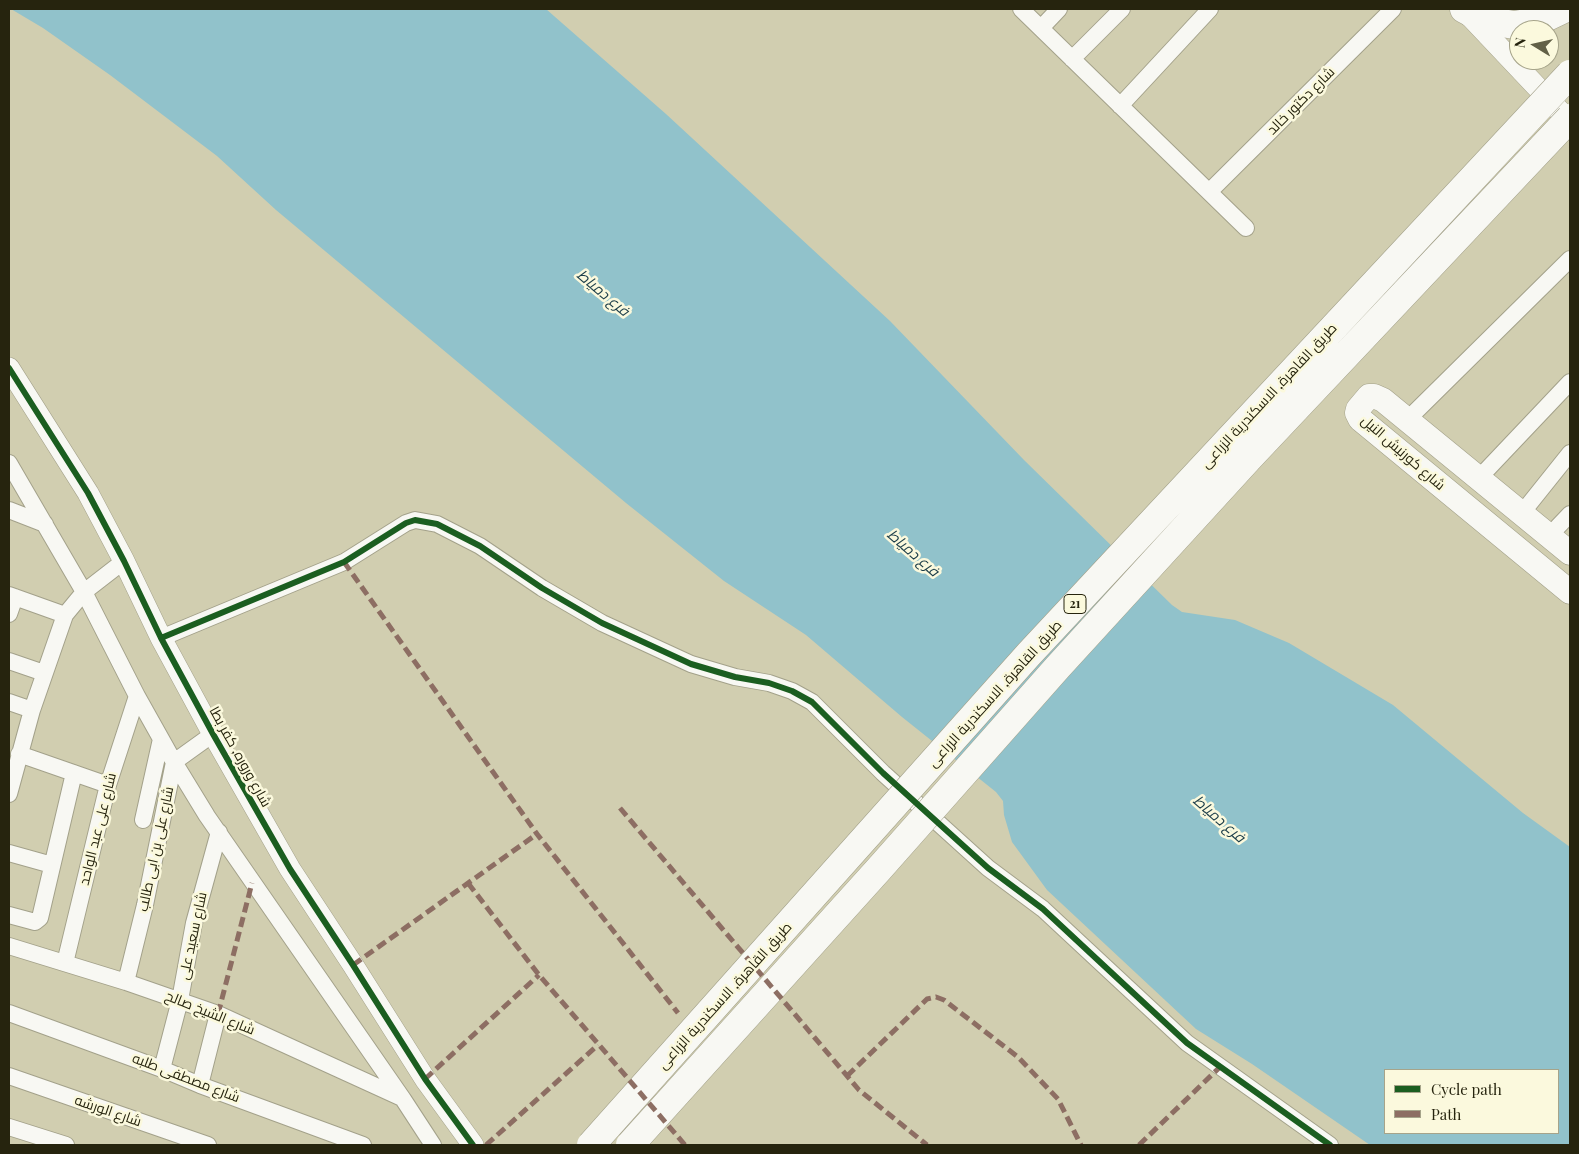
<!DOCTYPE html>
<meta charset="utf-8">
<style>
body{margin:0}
#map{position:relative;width:1579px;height:1154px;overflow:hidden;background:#d1ceb0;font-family:"Playfair Display",serif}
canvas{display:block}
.frame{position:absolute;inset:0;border:10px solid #26240e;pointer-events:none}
.legend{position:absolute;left:1384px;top:1069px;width:175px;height:65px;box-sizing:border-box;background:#fbf9dd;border:1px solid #a6a48a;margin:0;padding:6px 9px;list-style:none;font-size:15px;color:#26240e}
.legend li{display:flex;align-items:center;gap:10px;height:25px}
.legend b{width:25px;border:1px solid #a6a48a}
.north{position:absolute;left:1509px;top:20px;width:50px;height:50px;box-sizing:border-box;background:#fbf9dd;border:1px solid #a6a48a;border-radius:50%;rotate:279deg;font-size:14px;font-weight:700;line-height:20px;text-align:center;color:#26240e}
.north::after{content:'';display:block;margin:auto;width:18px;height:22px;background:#626047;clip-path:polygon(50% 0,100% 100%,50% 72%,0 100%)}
</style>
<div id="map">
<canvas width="1579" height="1154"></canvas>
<div class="frame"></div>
<ul class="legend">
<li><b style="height:6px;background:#1b5e20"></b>Cycle path</li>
<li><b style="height:6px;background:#8d6e63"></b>Path</li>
</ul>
<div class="north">N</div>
</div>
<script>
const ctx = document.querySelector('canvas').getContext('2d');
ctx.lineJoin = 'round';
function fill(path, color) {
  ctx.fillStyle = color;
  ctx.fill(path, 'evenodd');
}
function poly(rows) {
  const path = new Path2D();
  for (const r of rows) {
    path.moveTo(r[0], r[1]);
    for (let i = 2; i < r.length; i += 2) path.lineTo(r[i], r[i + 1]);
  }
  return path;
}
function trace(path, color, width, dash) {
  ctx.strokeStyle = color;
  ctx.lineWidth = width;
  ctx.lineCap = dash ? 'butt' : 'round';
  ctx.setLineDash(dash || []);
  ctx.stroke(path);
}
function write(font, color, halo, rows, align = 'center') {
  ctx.font = font + ' "Playfair Display",Cairo,serif';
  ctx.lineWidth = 5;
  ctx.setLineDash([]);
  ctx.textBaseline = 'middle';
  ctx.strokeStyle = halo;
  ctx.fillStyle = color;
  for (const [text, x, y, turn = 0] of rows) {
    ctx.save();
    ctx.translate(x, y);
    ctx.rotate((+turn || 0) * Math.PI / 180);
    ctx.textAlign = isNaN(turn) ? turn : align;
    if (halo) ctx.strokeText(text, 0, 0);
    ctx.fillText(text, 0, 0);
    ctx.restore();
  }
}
const water = poly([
 [11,9,546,9,666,114,890,321,1024,460,1172,605,1182,612,1235,620,1289,643,1393,705,1523,813,1570,847,1570,1145,1370,1145,1252,1064,1196,1029,1047,890,1012,842,1004,815,1003,801,996,792,902,717,806,635,724,581,626,503,276,210,217,156,110,75,43,28],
 [1385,1070,1558,1070,1558,1133,1385,1133]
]);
const minor = poly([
 [1021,9,1246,228],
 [1041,28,1059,9],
 [1072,59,1122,9],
 [1120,106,1210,9],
 [1209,192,1393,9],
 [1408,419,1570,259],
 [9,463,84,592,137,696,174,762,207,816,403,1099,433,1145],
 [1479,478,1570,382],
 [9,510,45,524],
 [1522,513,1570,453],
 [1550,535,1570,514],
 [9,595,65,615],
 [9,614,15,597],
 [161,638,344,562,406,523,415,520,437,524,480,546,542,588,602,623,691,664,735,677,769,683,792,691,812,702,883,773,988,868,1043,909,1187,1043,1330,1145],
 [9,661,44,673],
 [9,702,32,710],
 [19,754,108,785],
 [9,794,32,710,65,615,84,592,124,561],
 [143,820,161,739],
 [9,853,52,865],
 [9,915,35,922,40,918,74,773],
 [9,946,126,982,218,1014,402,1098],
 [65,963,108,785,137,696],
 [126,982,145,905,174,762,213,734],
 [9,1013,162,1069,200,1085,363,1145],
 [162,1069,180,1000,194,923,219,832],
 [9,1076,208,1145],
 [200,1085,218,1014],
 [9,1127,66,1145]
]);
const tertiary = poly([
 [1468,14,1570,122],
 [9,368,88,493,124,561,161,638,213,734,290,869,353,965,425,1079,473,1145]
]);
const secondary = poly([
 [1570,553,1383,400,1374,396,1369,396,1358,409,1357,413,1360,419,1570,592]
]);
const trunk = poly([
 [1464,9,1479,17,1490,21,1514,25,1539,21,1564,9]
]);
const trunkBridge = poly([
 [591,1145,1029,654,1570,74],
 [630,1145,879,869,1057,668,1249,458,1570,118]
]);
const quiet = poly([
 [344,562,537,834,678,1013],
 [620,808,859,1090,927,1145],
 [468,883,539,975,685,1145],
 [353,965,537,834],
 [218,1014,252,883],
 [847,1076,927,999,936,997,944,1000,1018,1057,1058,1099,1081,1145],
 [425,1079,539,975],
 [486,1145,598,1045],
 [1139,1145,1220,1067]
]);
const cycleway = poly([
 [9,368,88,493,124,561,161,638,213,734,290,869,353,965,425,1079,473,1145],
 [161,638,344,562,406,523,415,520,437,524,480,546,542,588,602,623,691,664,735,677,769,683,792,691,812,702,883,773,988,868,1043,909,1187,1043,1330,1145]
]);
const shields = [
 [1075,604,22]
];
const shieldNames = [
 ["21",1075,604]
];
const streetNames = [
 ["شارع دكتور خالد",1301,101,-45],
 ["طريق القاهرة, الاسكندرية الزراعى",1269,396,-47],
 ["شارع كورنيش النيل",1403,453,41],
 ["طريق القاهرة, الاسكندرية الزراعى",995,694,-48],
 ["شارع وروره, كفر بطا",240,757,61],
 ["شارع على عبد الواحد",98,829,-76],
 ["شارع على بن ابى طالب",156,849,-78],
 ["شارع سعيد على",193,936,-78],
 ["طريق القاهرة, الاسكندرية الزراعى",725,996,-48],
 ["شارع الشيخ صالح",210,1013,22],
 ["شارع مصطفى طلبه",186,1078,21],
 ["شارع الورشه",108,1111,19]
];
const waterNames = [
 ["فرع دمياط",603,293,40],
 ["فرع دمياط",913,553,41],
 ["فرع دمياط",1219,819,41]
];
fill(water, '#91c2cb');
trace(minor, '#a3a18a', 18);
trace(tertiary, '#a3a18a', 22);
trace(secondary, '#a3a18a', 25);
trace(trunk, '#a3a18a', 29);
trace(minor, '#f8f8f3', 16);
trace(tertiary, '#f8f8f3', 21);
trace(secondary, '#f8f8f3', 24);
trace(trunk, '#f8f8f3', 28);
trace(trunkBridge, '#a3a18a', 29, []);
trace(trunkBridge, '#f8f8f3', 28);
trace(quiet, '#8d6e63', 5, [10, 5]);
trace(cycleway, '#1b5e20', 6);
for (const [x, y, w] of shields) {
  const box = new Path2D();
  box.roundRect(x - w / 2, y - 9.5, w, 19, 4);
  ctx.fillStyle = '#fbf9dd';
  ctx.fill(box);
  trace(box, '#26240e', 1);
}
write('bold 12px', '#26240e', null, shieldNames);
write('14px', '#26240e', '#fbf9dd', streetNames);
write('italic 15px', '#1a3c48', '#fbf9dd', waterNames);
</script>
